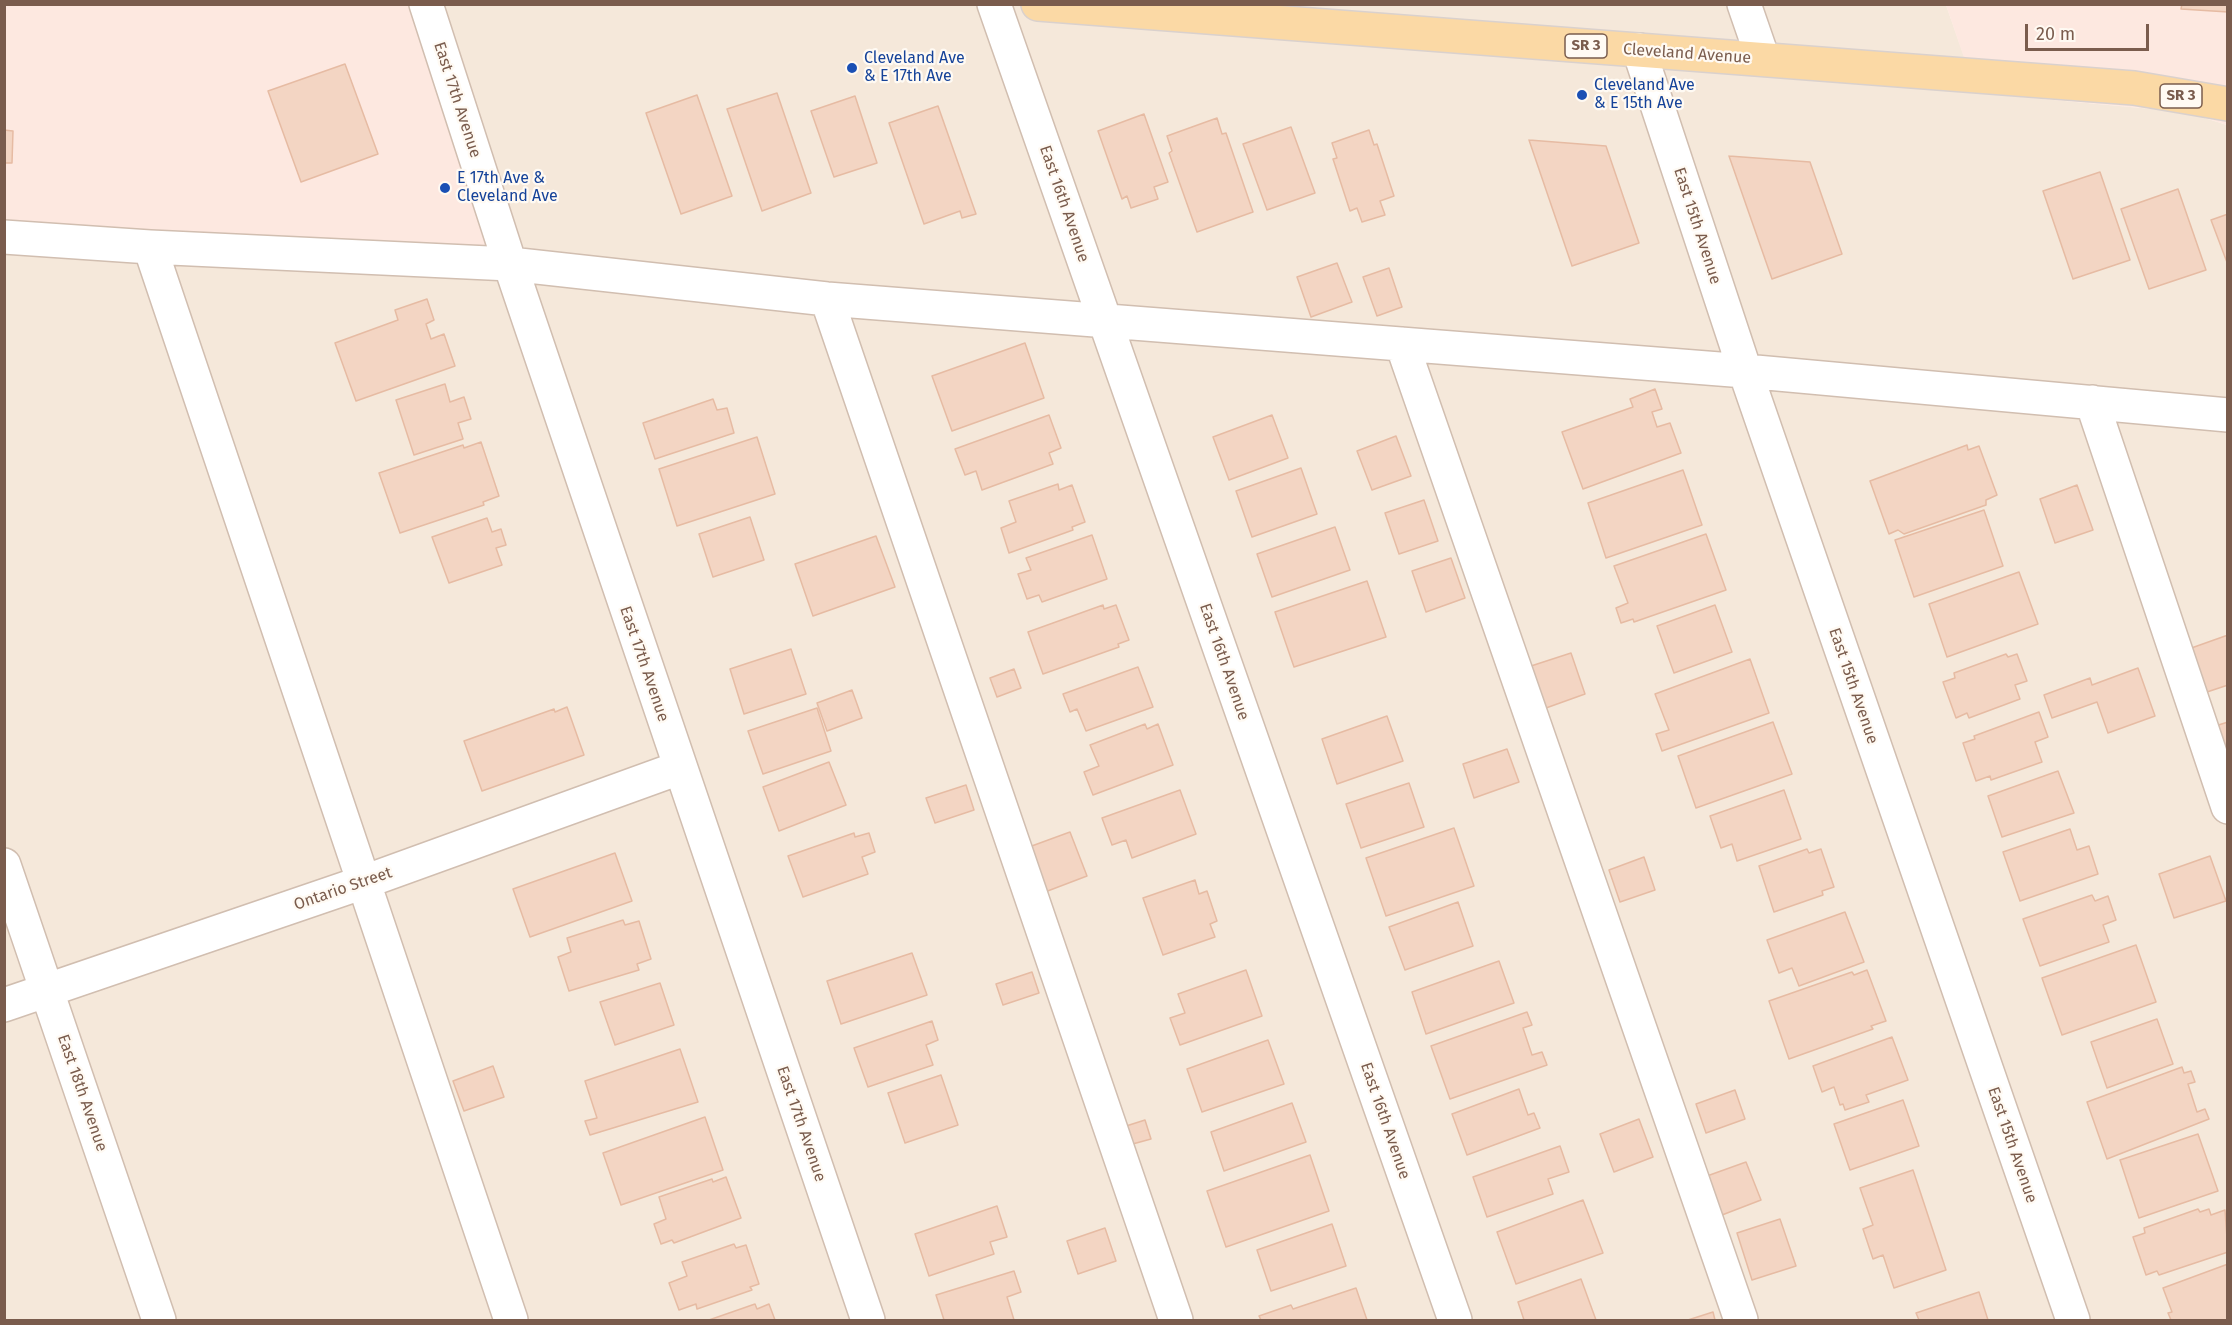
<!DOCTYPE html>
<style>
body{margin:0}
#map{position:relative;width:2232px;height:1325px;overflow:hidden;background:#fdf6ec;font-family:"Fira Sans",sans-serif}
canvas{display:block}
.frame{position:absolute;inset:0;border:6px solid #7a5c4d;pointer-events:none}
.scale{position:absolute;left:2025px;top:24px;width:124px;height:27px;box-sizing:border-box;border:3px solid #7a5c4d;border-top:0;padding-left:8px;font-size:18px;line-height:21px;white-space:nowrap;color:#7a5c4d;-webkit-text-stroke:4px #fffaf3;paint-order:stroke}
</style>
<div id="map">
<canvas width="2232" height="1325"></canvas>
<div class="frame"></div>
<div class="scale">20 m</div>
</div>
<script>
const ctx = document.querySelector('canvas').getContext('2d');
ctx.lineJoin = 'round';
function fill(path, color) {
  ctx.fillStyle = color;
  ctx.fill(path, 'evenodd');
}
function poly(rows) {
  const path = new Path2D();
  for (const r of rows) {
    path.moveTo(r[0], r[1]);
    for (let i = 2; i < r.length; i += 2) path.lineTo(r[i], r[i + 1]);
  }
  return path;
}
function trace(path, color, width, dash) {
  ctx.strokeStyle = color;
  ctx.lineWidth = width;
  ctx.lineCap = dash ? 'butt' : 'round';
  ctx.setLineDash(dash || []);
  ctx.stroke(path);
}
function write(font, color, halo, rows, align = 'center') {
  ctx.font = font + ' "Fira Sans",sans-serif';
  ctx.lineWidth = 4.5;
  ctx.setLineDash([]);
  ctx.textBaseline = 'middle';
  ctx.strokeStyle = halo;
  ctx.fillStyle = color;
  for (const [text, x, y, turn = 0] of rows) {
    ctx.save();
    ctx.translate(x, y);
    ctx.rotate((+turn || 0) * Math.PI / 180);
    ctx.textAlign = isNaN(turn) ? turn : align;
    if (halo) ctx.strokeText(text, 0, 0);
    ctx.fillText(text, 0, 0);
    ctx.restore();
  }
}
const residential = poly([
 [426,5,1946,5,1977,93,2186,112,2227,125,2227,1320,5,1320,4,239]
]);
const commercial = poly([
 [4,5,426,5,514,277,5,239],
 [1946,5,2227,5,2227,125,2186,112,1976,93]
]);
const building = poly([
 [2182,4,2228,4,2228,12,2181,9,2182,4],
 [345,64,378,154,301,182,268,91,345,64],
 [777,93,811,193,762,211,727,109,777,93],
 [697,95,732,196,681,214,646,113,697,95],
 [855,96,877,163,834,177,811,111,855,96],
 [938,106,976,214,962,218,960,211,924,224,889,123,938,106],
 [1144,114,1168,182,1154,187,1158,199,1131,208,1127,196,1122,199,1098,131,1144,114],
 [1217,118,1222,134,1226,133,1253,212,1197,232,1169,153,1172,151,1167,136,1217,118],
 [1291,127,1315,193,1267,210,1243,144,1291,127],
 [4,130,13,131,12,163,5,163,4,177,4,130],
 [1369,130,1374,145,1377,144,1394,196,1380,201,1385,215,1362,222,1357,208,1350,211,1333,159,1337,158,1332,143,1369,130],
 [1529,140,1606,146,1639,243,1572,266,1529,140],
 [1729,156,1810,162,1842,254,1772,279,1729,156],
 [2100,172,2130,260,2073,279,2043,191,2100,172],
 [2178,189,2206,270,2149,289,2121,209,2178,189],
 [2228,214,2228,265,2211,220,2228,214],
 [1337,263,1352,302,1311,317,1297,277,1337,263],
 [1389,268,1402,307,1377,316,1363,277,1389,268],
 [427,299,434,320,426,324,431,339,444,334,455,366,356,401,335,343,398,320,395,310,427,299],
 [1025,343,1044,398,952,431,932,376,1025,343],
 [445,384,450,402,464,397,471,419,458,423,463,439,414,455,396,400,445,384],
 [1655,389,1662,409,1652,412,1657,427,1670,423,1681,453,1583,489,1562,432,1633,407,1630,399,1655,389],
 [713,399,717,410,727,408,734,433,655,459,643,423,713,399],
 [1049,415,1061,448,1049,453,1053,464,982,490,976,471,965,475,955,449,1049,415],
 [1272,415,1288,458,1229,480,1213,437,1272,415],
 [1396,436,1411,476,1372,490,1357,451,1396,436],
 [757,437,775,494,677,526,659,469,757,437],
 [481,442,499,496,483,502,484,505,400,533,379,473,463,445,464,448,481,442],
 [1967,445,1968,450,1979,446,1997,495,1986,500,1986,505,1904,534,1898,530,1889,534,1870,481,1967,445],
 [1301,468,1317,514,1252,537,1236,491,1301,468],
 [1683,470,1702,525,1606,558,1588,503,1683,470],
 [1058,484,1059,490,1072,485,1085,522,1072,527,1073,530,1009,553,1001,528,1016,522,1009,501,1058,484],
 [2077,485,2093,530,2055,543,2040,499,2077,485],
 [1424,500,1438,541,1399,554,1385,513,1424,500],
 [1984,510,2003,566,1914,597,1895,540,1984,510],
 [750,517,764,560,713,577,699,534,750,517],
 [487,518,492,532,501,529,506,545,496,548,502,565,449,583,432,537,487,518],
 [1335,527,1350,570,1272,597,1257,554,1335,527],
 [1706,534,1726,590,1634,622,1633,619,1621,623,1616,608,1628,603,1614,566,1706,534],
 [1092,535,1107,579,1042,602,1039,595,1027,599,1018,574,1031,570,1026,558,1092,535],
 [876,536,895,587,813,616,795,564,876,536],
 [1451,558,1465,598,1426,612,1412,571,1451,558],
 [2019,572,2038,624,1947,657,1929,604,2019,572],
 [1367,581,1386,637,1294,667,1275,612,1367,581],
 [1103,605,1104,609,1116,605,1129,640,1118,644,1119,647,1043,674,1028,632,1103,605],
 [1715,605,1732,652,1674,673,1657,626,1715,605],
 [2228,635,2228,685,2198,695,2183,651,2228,635],
 [791,649,806,694,744,714,730,669,791,649],
 [1571,653,1585,694,1546,708,1531,666,1571,653],
 [2006,654,2008,657,2017,654,2027,681,2015,685,2020,699,1969,718,1967,713,1956,718,1943,682,1955,678,1954,673,2006,654],
 [1750,659,1769,713,1662,751,1656,734,1669,730,1655,694,1750,659],
 [1138,667,1153,707,1086,731,1077,709,1070,712,1063,694,1138,667],
 [2138,668,2155,716,2108,733,2097,702,2052,718,2044,695,2090,678,2092,685,2138,668],
 [1014,669,1021,688,997,697,990,678,1014,669],
 [852,690,862,718,827,731,817,703,852,690],
 [567,707,584,755,482,791,464,741,554,709,555,712,567,707],
 [817,708,831,751,763,774,748,731,817,708],
 [2039,712,2048,737,2035,742,2042,762,1991,780,1990,776,1976,781,1963,743,1975,739,1974,736,2039,712],
 [1387,716,1403,761,1337,784,1322,739,1387,716],
 [1773,722,1792,774,1696,808,1678,756,1773,722],
 [2228,722,2228,774,2212,727,2228,722],
 [1145,724,1147,729,1158,724,1173,765,1093,795,1084,772,1099,766,1090,745,1145,724],
 [1507,749,1519,782,1474,798,1463,764,1507,749],
 [829,762,846,805,779,831,763,787,829,762],
 [2058,771,2074,813,2002,837,1988,796,2058,771],
 [1409,783,1424,827,1361,848,1346,804,1409,783],
 [966,785,974,810,935,823,926,798,966,785],
 [1180,790,1196,834,1132,858,1126,840,1112,845,1102,818,1180,790],
 [1784,790,1801,839,1737,861,1732,844,1721,848,1710,816,1784,790],
 [1454,828,1474,886,1386,916,1366,858,1454,828],
 [2070,829,2077,850,2089,846,2098,874,2020,901,2003,852,2070,829],
 [1070,832,1087,876,1045,892,1029,847,1070,832],
 [854,833,855,837,869,833,875,852,862,857,868,874,803,897,788,856,854,833],
 [1807,849,1809,853,1821,849,1834,887,1822,891,1823,895,1774,912,1759,866,1807,849],
 [615,853,632,901,530,937,513,889,615,853],
 [2210,856,2226,901,2174,918,2159,874,2210,856],
 [1644,857,1655,890,1620,902,1609,870,1644,857],
 [1195,880,1199,894,1207,891,1217,921,1210,924,1215,937,1163,955,1143,898,1195,880],
 [2092,895,2095,901,2108,896,2116,920,2103,925,2109,942,2040,966,2023,919,2092,895],
 [1458,902,1473,946,1405,970,1389,927,1458,902],
 [1845,912,1864,962,1799,986,1792,968,1779,973,1767,940,1845,912],
 [623,920,625,925,639,921,651,959,637,964,639,970,569,991,558,957,571,952,567,938,623,920],
 [2136,945,2156,1002,2062,1035,2042,978,2136,945],
 [912,953,927,995,841,1024,827,981,912,953],
 [1499,961,1514,1003,1426,1034,1412,992,1499,961],
 [1246,970,1262,1016,1180,1045,1170,1018,1185,1013,1178,994,1246,970],
 [1867,970,1886,1021,1871,1026,1873,1029,1789,1059,1769,1001,1852,972,1854,975,1867,970],
 [1032,972,1039,993,1003,1005,996,984,1032,972],
 [660,983,674,1025,615,1045,600,1002,660,983],
 [1527,1012,1532,1025,1523,1028,1532,1055,1542,1052,1547,1065,1450,1099,1431,1046,1527,1012],
 [2157,1019,2173,1064,2107,1088,2091,1042,2157,1019],
 [932,1021,938,1040,926,1045,933,1065,868,1087,854,1048,932,1021],
 [1892,1037,1908,1080,1866,1095,1869,1102,1845,1110,1843,1104,1840,1105,1834,1087,1822,1092,1813,1066,1892,1037],
 [1268,1040,1284,1084,1202,1112,1187,1069,1268,1040],
 [680,1049,698,1102,590,1135,585,1121,597,1118,585,1081,680,1049],
 [493,1066,504,1097,464,1111,453,1081,493,1066],
 [2182,1067,2184,1073,2191,1071,2195,1082,2188,1084,2197,1112,2205,1109,2209,1119,2107,1159,2087,1102,2182,1067],
 [941,1075,958,1125,905,1143,888,1093,941,1075],
 [1519,1089,1528,1115,1534,1113,1540,1128,1467,1155,1452,1114,1519,1089],
 [1735,1090,1745,1119,1706,1133,1696,1104,1735,1090],
 [1903,1100,1919,1146,1850,1170,1834,1124,1903,1100],
 [1292,1103,1306,1142,1224,1171,1211,1132,1292,1103],
 [705,1117,723,1170,621,1205,603,1153,705,1117],
 [1639,1119,1653,1157,1614,1172,1600,1134,1639,1119],
 [1145,1120,1151,1139,1129,1145,1123,1127,1145,1120],
 [2198,1134,2218,1191,2139,1218,2120,1160,2198,1134],
 [1560,1146,1569,1172,1548,1179,1553,1194,1487,1217,1473,1177,1560,1146],
 [1310,1155,1329,1211,1226,1247,1207,1191,1310,1155],
 [1746,1162,1761,1200,1722,1215,1707,1176,1746,1162],
 [1913,1170,1946,1270,1894,1288,1883,1255,1873,1259,1863,1229,1873,1225,1860,1188,1913,1170],
 [726,1177,741,1218,674,1243,672,1240,661,1244,654,1224,666,1219,659,1197,712,1179,713,1182,726,1177],
 [1583,1200,1603,1253,1516,1284,1497,1232,1583,1200],
 [997,1206,1007,1237,990,1242,994,1254,929,1276,915,1234,997,1206],
 [2198,1209,2200,1212,2209,1209,2211,1215,2225,1210,2228,1252,2159,1275,2157,1271,2146,1275,2133,1237,2145,1233,2144,1228,2198,1209],
 [1780,1219,1796,1266,1752,1280,1737,1233,1780,1219],
 [1332,1224,1346,1266,1271,1291,1257,1250,1332,1224],
 [1105,1228,1116,1261,1078,1274,1067,1241,1105,1228],
 [734,1244,736,1248,746,1245,759,1284,750,1287,752,1290,697,1309,696,1304,679,1310,669,1283,687,1276,682,1262,734,1244],
 [2228,1264,2228,1320,2171,1320,2168,1313,2172,1312,2163,1288,2228,1264],
 [1014,1271,1021,1292,1007,1297,1014,1320,944,1320,936,1295,1014,1271],
 [1581,1279,1596,1320,1524,1320,1518,1302,1581,1279],
 [1356,1288,1367,1320,1261,1320,1259,1316,1291,1305,1293,1309,1356,1288],
 [1979,1292,1988,1320,1919,1320,1916,1313,1979,1292],
 [755,1304,757,1309,769,1304,775,1320,709,1320,755,1304],
 [1713,1312,1715,1320,1688,1320,1713,1312]
]);
const minor = poly([
 [426,4,510,264,868,1320],
 [994,4,1455,1320],
 [1744,4,1763,59],
 [1639,50,1745,371,2073,1320],
 [4,237,150,247,510,264,827,299,1745,371,2228,415],
 [150,247,511,1320],
 [827,299,1176,1320],
 [1402,344,1741,1320],
 [2092,402,2228,807],
 [4,865,159,1320],
 [4,1005,364,882,679,768]
]);
const major = poly([
 [1038,4,2134,88,2228,104]
]);
const markers = [
 [852,68,6,"#1a4fb4"],
 [1582,95,6,"#1a4fb4"],
 [445,188,6,"#1a4fb4"]
];
const shields = [
 [1586,46,42],
 [2181,96,42]
];
const shieldNames = [
 ["SR 3",1586,46],
 ["SR 3",2181,96]
];
const streetNames = [
 ["Cleveland Avenue",1687,54,4],
 ["East 17th Avenue",457,100,72],
 ["East 16th Avenue",1064,204,71],
 ["East 15th Avenue",1697,226,72],
 ["East 16th Avenue",1224,662,71],
 ["East 17th Avenue",644,664,71],
 ["East 15th Avenue",1853,686,71],
 ["Ontario Street",343,889,-19],
 ["East 18th Avenue",82,1093,71],
 ["East 16th Avenue",1385,1121,71],
 ["East 17th Avenue",801,1124,71],
 ["East 15th Avenue",2012,1145,71]
];
const transitNames = [
 ["Cleveland Ave",864,59],
 ["& E 17th Ave",864,77],
 ["Cleveland Ave",1594,86],
 ["& E 15th Ave",1594,104],
 ["E 17th Ave &",457,179],
 ["Cleveland Ave",457,197]
];
fill(residential, '#f5e8da');
fill(commercial, '#fde8e0');
fill(building, '#f3d5c3');
trace(building, '#e6bba3', 1.5);
trace(minor, '#d1beb0', 36);
trace(major, '#dad1cd', 36);
trace(minor, '#fff', 33);
trace(major, '#fbd9a5', 33);
for (const [x, y, r, color] of markers) {
  const dot = new Path2D();
  dot.arc(x, y, r, 0, 2 * Math.PI);
  ctx.fillStyle = color;
  ctx.fill(dot);
  trace(dot, '#fffaf3', 2);
}
for (const [x, y, w] of shields) {
  const box = new Path2D();
  box.roundRect(x - w / 2, y - 12, w, 24, 4.5);
  ctx.fillStyle = '#fffaf3';
  ctx.fill(box);
  trace(box, '#7a5c4d', 1.5);
}
write('bold 15px', '#7a5c4d', null, shieldNames);
write('16px', '#7a5c4d', '#fffaf3', streetNames);
write('16px', '#164399', '#fffaf3', transitNames, 'left');
</script>
